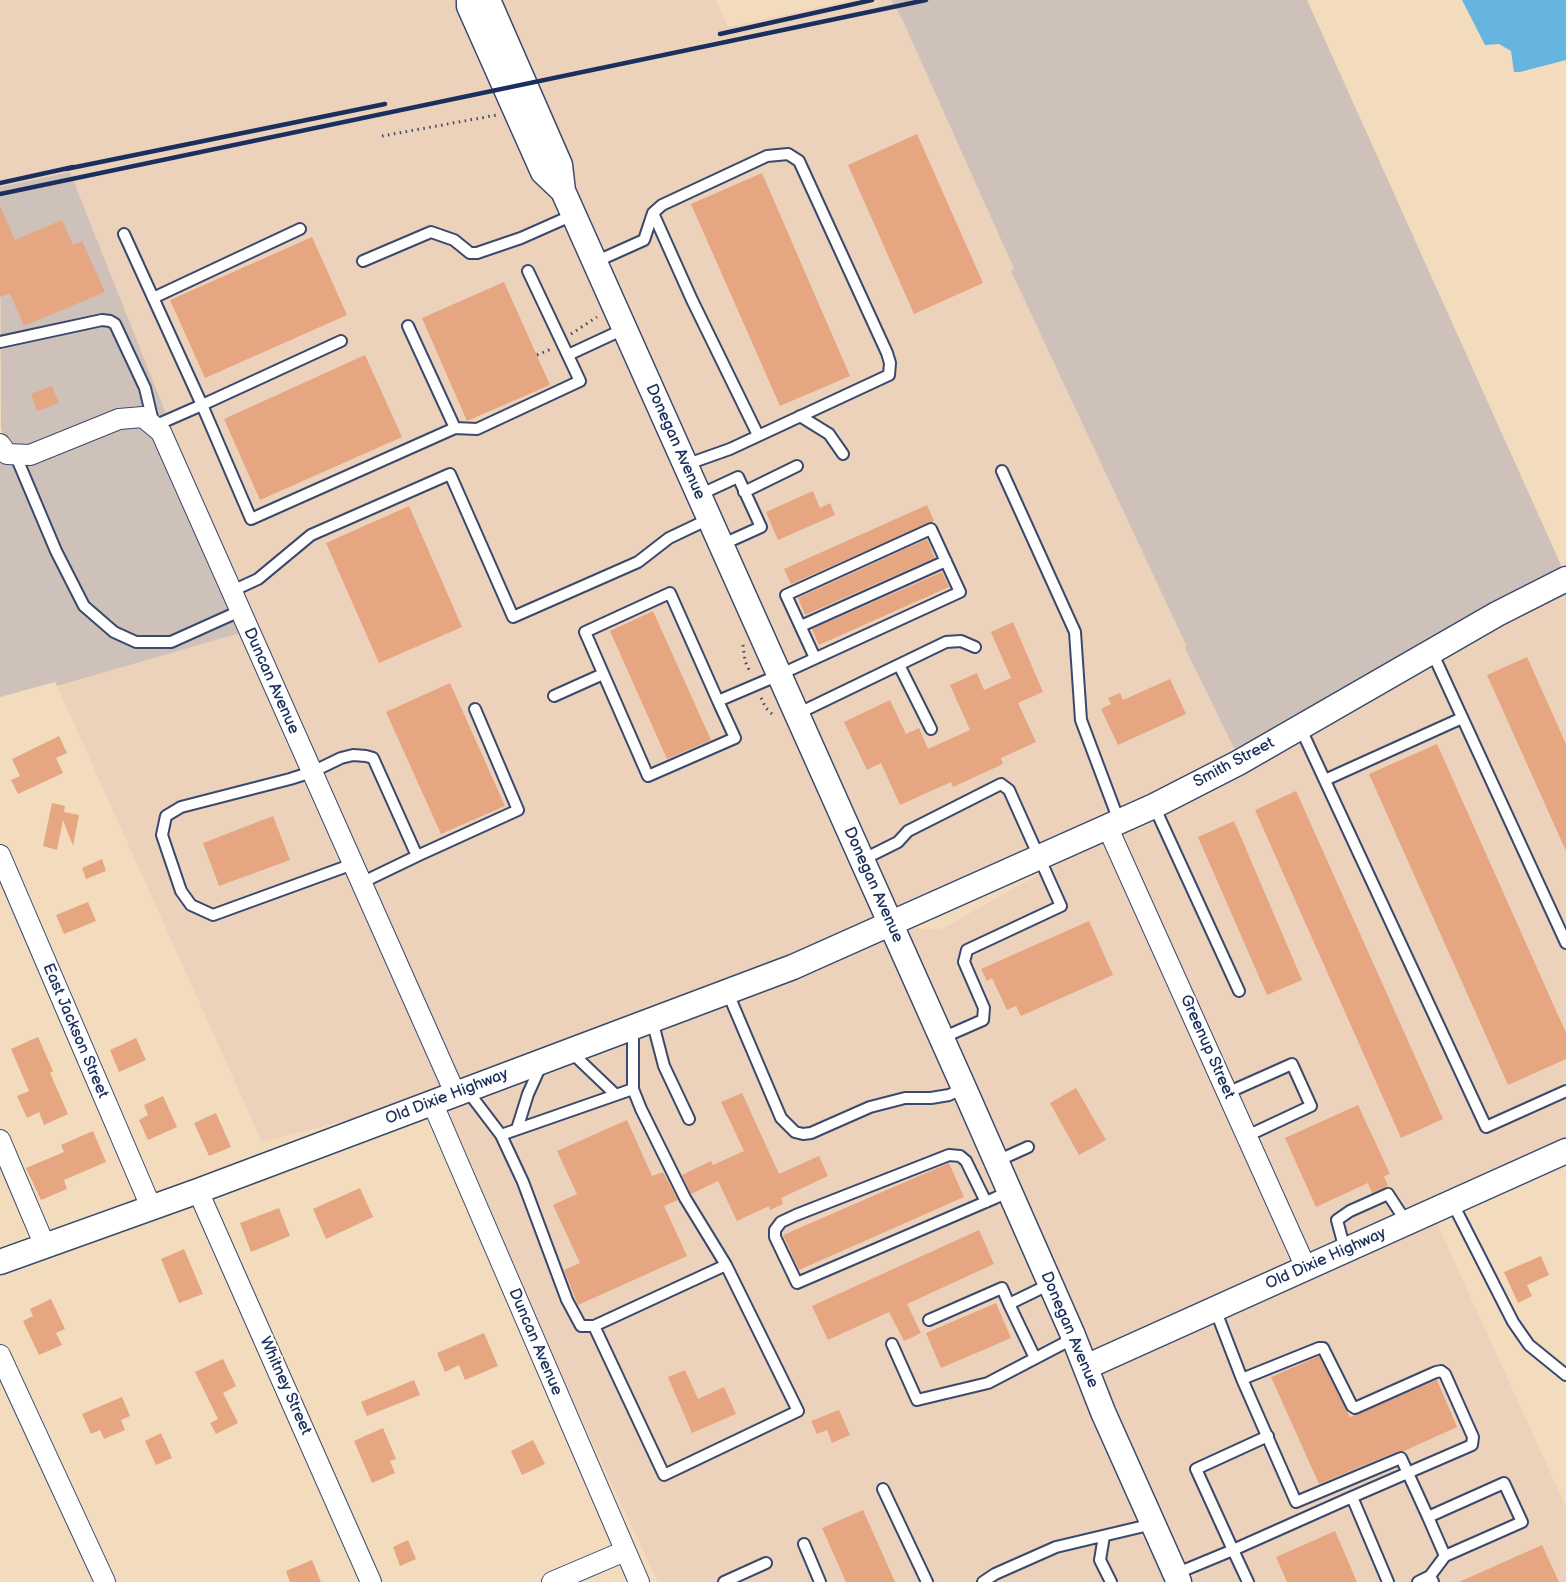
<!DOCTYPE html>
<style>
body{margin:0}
canvas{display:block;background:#f3dcbd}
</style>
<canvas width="1566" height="1582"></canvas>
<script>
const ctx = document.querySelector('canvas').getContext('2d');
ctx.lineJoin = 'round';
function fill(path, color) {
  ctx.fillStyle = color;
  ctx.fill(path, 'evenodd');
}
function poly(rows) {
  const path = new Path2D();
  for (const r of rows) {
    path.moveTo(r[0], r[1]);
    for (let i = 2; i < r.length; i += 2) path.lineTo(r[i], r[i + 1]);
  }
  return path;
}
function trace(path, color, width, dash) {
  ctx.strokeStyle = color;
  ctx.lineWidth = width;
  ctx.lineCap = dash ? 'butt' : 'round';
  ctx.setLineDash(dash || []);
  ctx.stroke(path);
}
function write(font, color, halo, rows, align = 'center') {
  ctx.font = font + ' "Balsamiq Sans",sans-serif';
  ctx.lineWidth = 4.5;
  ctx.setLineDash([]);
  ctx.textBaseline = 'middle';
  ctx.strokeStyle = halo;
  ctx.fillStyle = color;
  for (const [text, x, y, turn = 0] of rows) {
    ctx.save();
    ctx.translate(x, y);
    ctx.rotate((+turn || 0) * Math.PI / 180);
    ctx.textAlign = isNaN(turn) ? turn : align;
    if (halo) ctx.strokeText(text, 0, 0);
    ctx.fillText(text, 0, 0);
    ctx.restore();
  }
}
const built = poly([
 [0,0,468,0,878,919,790,959,460,1082,188,469,70,172,0,187],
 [488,0,716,0,728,27,853,0,891,0,902,19,1014,270,1011,271,1237,754,1150,798,895,911],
 [1566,589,1566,1141,1311,1257,1120,830],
 [240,633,443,1089,393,1108,262,1142,57,686],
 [1102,838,1294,1264,1091,1355,1169,1582,658,1582,549,1351,444,1107,902,927,940,930],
 [1435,1219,1566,1507,1566,1582,1189,1582,1098,1371]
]);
const industrial = poly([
 [891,0,1307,0,1561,565,1562,572,1237,754,1185,648,1186,645,1011,271,1014,269,902,19],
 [70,172,188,469,150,410,29,446,13,446,1,430,0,187],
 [139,426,153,437,240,633,57,686,55,682,0,697,0,459,120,427]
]);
const water = poly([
 [1462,0,1566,0,1566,60,1520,72,1514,72,1511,51,1499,44,1485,45]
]);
const building = poly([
 [917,134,983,283,914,314,848,165],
 [762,173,850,376,780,406,691,204],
 [0,206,15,240,62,220,73,245,82,241,105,292,24,326,10,293,0,297],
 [312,237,347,315,205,378,170,300],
 [504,282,550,385,467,421,422,318],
 [365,355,402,437,260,500,224,419],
 [52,386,59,403,37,411,31,394],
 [813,491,820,508,830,503,835,515,778,540,766,512],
 [927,505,934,521,791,584,784,569],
 [409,506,462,627,379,663,326,543],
 [927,539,935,558,805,615,798,598],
 [942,572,949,587,819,645,812,629],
 [653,611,711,740,667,759,610,631],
 [1013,622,1043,692,1018,703,1036,742,1001,758,1003,764,953,787,951,782,900,805,881,763,867,770,844,722,890,700,906,734,919,728,928,749,970,730,950,685,977,673,984,690,1011,678,991,632],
 [1527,657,1566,744,1566,851,1487,675],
 [1170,679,1186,714,1118,745,1101,709,1111,704,1108,698,1120,693,1123,700],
 [450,683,505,806,441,834,386,712],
 [59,736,67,753,56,758,63,773,18,794,11,780,20,776,12,759],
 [1437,744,1566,1033,1566,1059,1508,1085,1369,774],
 [1296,791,1443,1119,1401,1138,1255,810],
 [52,803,65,806,64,812,79,815,73,846,63,820,57,850,43,846],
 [273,816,290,860,219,886,203,843],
 [1234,821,1302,980,1267,995,1198,837],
 [102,859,106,871,86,879,82,868],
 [88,902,96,921,64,934,56,915],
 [1089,921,1113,975,1021,1016,1016,1006,1007,1010,992,978,987,981,981,969],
 [38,1037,53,1071,50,1073,68,1114,44,1125,39,1112,27,1118,17,1096,29,1091,11,1049],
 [136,1038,146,1060,119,1072,110,1050],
 [1076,1088,1106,1140,1079,1155,1050,1103],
 [742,1093,779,1174,819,1156,828,1176,781,1198,783,1204,770,1210,769,1206,737,1221,718,1181,691,1194,682,1175,711,1161,713,1165,744,1151,721,1102],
 [163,1096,177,1127,148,1140,139,1120,148,1115,144,1105],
 [1358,1105,1390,1174,1384,1176,1388,1186,1372,1193,1368,1183,1316,1207,1285,1138],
 [216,1113,231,1147,209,1156,194,1123],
 [627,1120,652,1176,663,1172,678,1200,664,1206,687,1256,578,1305,564,1270,580,1263,553,1205,577,1194,557,1151],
 [93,1131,106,1162,64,1180,67,1189,41,1200,26,1168,64,1152,61,1145],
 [949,1163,964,1197,799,1270,783,1235],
 [360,1188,373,1217,326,1239,313,1209],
 [279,1208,290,1236,251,1252,240,1223],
 [979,1230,994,1264,907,1304,921,1333,904,1341,889,1312,828,1340,812,1306],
 [184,1249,203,1294,179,1303,161,1259],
 [1541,1256,1549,1275,1527,1285,1532,1296,1518,1303,1504,1272],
 [51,1299,65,1329,56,1333,62,1345,39,1355,23,1321,33,1316,30,1309],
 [996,1303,1011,1338,941,1368,926,1333],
 [484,1333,498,1366,465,1380,459,1365,445,1372,437,1353],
 [1319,1356,1350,1417,1437,1380,1457,1427,1404,1451,1398,1451,1319,1484,1271,1377],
 [223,1359,236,1386,223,1393,238,1423,216,1434,210,1423,218,1419,195,1372],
 [685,1370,698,1399,724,1387,736,1414,692,1433,668,1377],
 [414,1380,420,1395,367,1416,361,1402],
 [122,1397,130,1416,121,1420,125,1430,104,1439,100,1430,91,1434,82,1414],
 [839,1410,850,1435,832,1443,827,1430,817,1434,811,1421],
 [383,1428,396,1459,390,1461,395,1473,372,1483,354,1441],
 [161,1433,172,1458,156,1465,145,1441],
 [533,1440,545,1464,522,1475,511,1451],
 [863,1510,895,1582,846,1582,822,1528],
 [1335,1531,1357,1582,1287,1582,1276,1557],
 [408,1540,416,1559,400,1566,393,1547],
 [1542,1545,1559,1582,1459,1582],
 [312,1560,321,1582,290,1582,286,1571]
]);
const path = poly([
 [382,136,497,115],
 [571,334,597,317],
 [537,355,551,349],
 [743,645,745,661,750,672],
 [761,698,766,708,775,717]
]);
const service = poly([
 [653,213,692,300,758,435],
 [124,234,202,405,341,341],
 [363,261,431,232,454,240,470,253,477,253,521,238,573,215],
 [595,262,644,240,653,213,662,205,767,156,788,154,799,161,887,353,890,363,889,375,730,449,685,465],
 [153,298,300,229],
 [0,342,102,320,110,321,115,324,145,388,154,426,202,405,251,519,455,428,408,326],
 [568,355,624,329],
 [800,416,829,434,843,454],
 [455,428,477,429,580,381,528,271],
 [15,454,56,551,84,606,114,632,136,642,171,642,240,611],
 [1002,471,1075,632,1081,720,1119,821],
 [744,492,797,466],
 [699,495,738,477,761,527,721,545],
 [232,591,258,579,311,535,450,474,513,617,638,562,669,538,709,519],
 [801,626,946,561],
 [1432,652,1566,943],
 [899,665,931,729],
 [554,696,603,674],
 [718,701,670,593,585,632,648,776,735,738,718,701,779,675,960,592,931,529,786,595,815,658],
 [797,714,946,642,961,641,975,647],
 [1300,727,1486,1127,1566,1091],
 [1325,780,1462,718],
 [1154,806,1239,991],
 [417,856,518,810,475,709],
 [862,860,898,842,908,831,1001,784,1009,790,1061,906,967,950,964,962,984,1008,983,1020,942,1038],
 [353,864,213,915,191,905,181,891,162,835,166,816,181,807,290,779,312,772,341,758,353,755,366,756,373,758,417,856,361,883],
 [727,991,781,1118,795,1132,803,1134,811,1133,870,1107,905,1098,931,1098,949,1095,964,1088],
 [652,1020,664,1066,689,1119],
 [571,1052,616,1095],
 [466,1089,501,1135,523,1182,567,1300,581,1326,594,1326,726,1265,685,1198,641,1109,633,1089,633,1028],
 [1227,1093,1292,1064,1311,1106,1247,1136],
 [517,1129,528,1094,542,1063],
 [501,1135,633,1089],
 [997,1161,1028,1147],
 [986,1202,966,1161,960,1156,949,1155,796,1215,781,1222,775,1230,775,1237,797,1283,995,1198,1010,1191],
 [1452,1202,1513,1322,1529,1345,1566,1375],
 [1345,1250,1337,1220,1350,1211,1388,1194,1407,1223],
 [1215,1309,1242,1379,1296,1502,1401,1458,1428,1517],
 [929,1320,1002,1288,1009,1304],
 [594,1326,664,1475,798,1411,726,1265],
 [892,1344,917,1400,988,1383,1074,1338],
 [1035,1358,1009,1304,1050,1284],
 [1242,1379,1319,1348,1323,1348,1352,1406,1355,1408,1436,1372,1441,1371,1445,1374,1473,1437,1472,1445,1352,1497],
 [1268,1436,1196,1469,1233,1550,1352,1497,1388,1582],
 [883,1489,927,1582],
 [1104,1536,1100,1560,1111,1582],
 [804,1544,820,1582],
 [1175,1574,1233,1550,1248,1582],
 [1430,1576,1445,1556,1522,1522,1504,1483,1428,1517,1445,1556],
 [724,1582,766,1563],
 [983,1582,995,1574,1056,1547,1153,1524],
 [1418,1582,1430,1576,1433,1582]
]);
const minor = poly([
 [0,444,7,454,30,455,119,419,143,417,161,432,455,1093],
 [1107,826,1306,1268],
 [0,855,151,1207],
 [432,1102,639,1582],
 [0,1140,45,1246],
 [198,1191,371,1582],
 [0,1355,105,1582],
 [552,1582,625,1551]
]);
const tertiary = poly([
 [469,0,469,6,543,172,563,191],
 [488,0,560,165,563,191,964,1088,1072,1333,1103,1412,1179,1582],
 [0,1262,198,1191,793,967,1154,806,1238,763,1497,614,1566,579],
 [1086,1367,1566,1151]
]);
const rail = poly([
 [720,34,872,0],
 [66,169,385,104],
 [0,183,73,167],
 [0,194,926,0]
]);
const streetNames = [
 ["Donegan Avenue",675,442,66],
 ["Duncan Avenue",271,681,66],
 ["Smith Street",1234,763,-28],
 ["Donegan Avenue",873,885,66],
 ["East Jackson Street",75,1031,67],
 ["Greenup Street",1207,1047,66],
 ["Old Dixie Highway",447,1097,-21],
 ["Old Dixie Highway",1326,1259,-24],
 ["Donegan Avenue",1069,1330,67],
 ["Duncan Avenue",535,1342,67],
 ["Whitney Street",285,1386,66]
];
fill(built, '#edd2bb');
fill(industrial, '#cec1ba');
fill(water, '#66b4e0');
fill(building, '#e6a682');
trace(service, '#3b496c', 14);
trace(minor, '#3b496c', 22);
trace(tertiary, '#3b496c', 27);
trace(path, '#3b496c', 3, [1.5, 4.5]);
trace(service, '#fff', 10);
trace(minor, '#fff', 20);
trace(tertiary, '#fff', 24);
trace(rail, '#1b2f5e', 4.5);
write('16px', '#1b2f5e', '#fff', streetNames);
</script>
